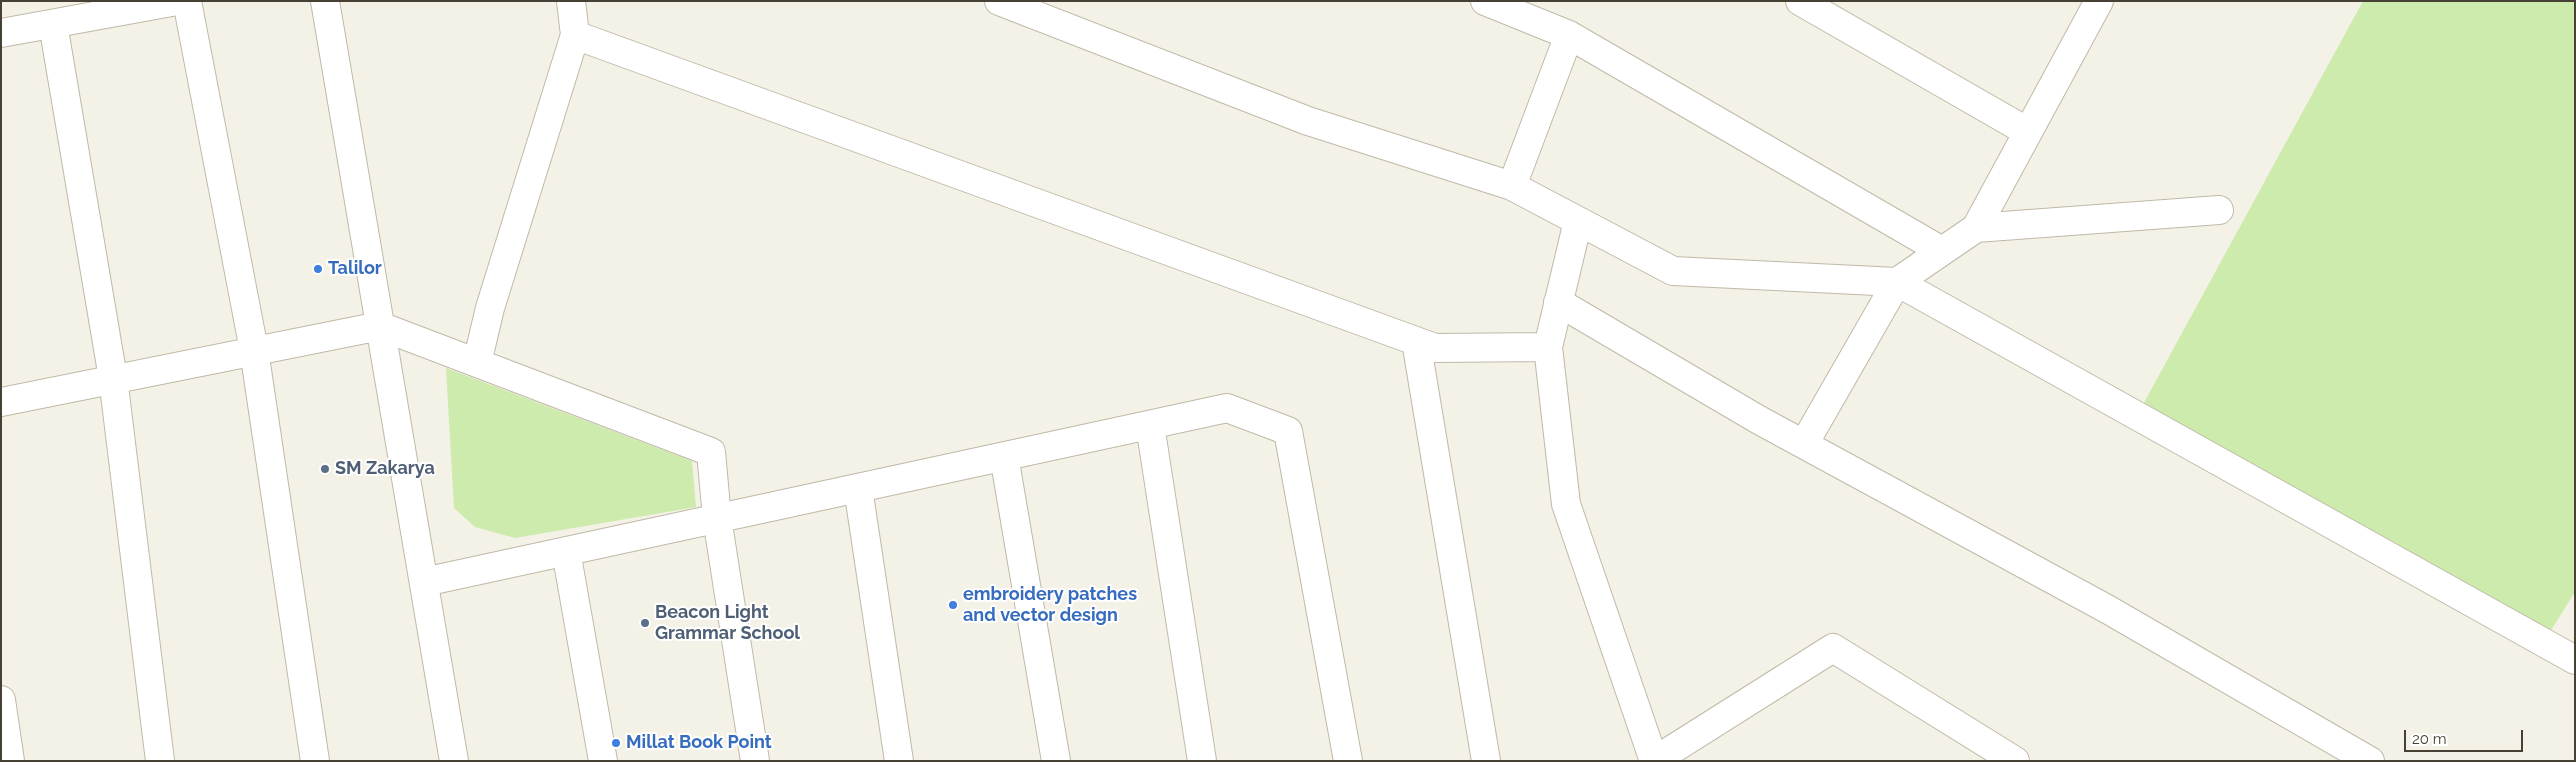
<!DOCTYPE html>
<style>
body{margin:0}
#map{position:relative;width:2576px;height:762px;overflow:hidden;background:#f4f1e6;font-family:Raleway,sans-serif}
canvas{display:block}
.frame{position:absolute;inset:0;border:2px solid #474135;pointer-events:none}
.scale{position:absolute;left:2404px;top:730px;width:119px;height:22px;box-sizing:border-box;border:2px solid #474135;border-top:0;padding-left:6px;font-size:15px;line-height:18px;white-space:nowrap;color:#474135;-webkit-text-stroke:4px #fff;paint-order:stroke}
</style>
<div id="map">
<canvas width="2576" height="762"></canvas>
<div class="frame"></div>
<div class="scale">20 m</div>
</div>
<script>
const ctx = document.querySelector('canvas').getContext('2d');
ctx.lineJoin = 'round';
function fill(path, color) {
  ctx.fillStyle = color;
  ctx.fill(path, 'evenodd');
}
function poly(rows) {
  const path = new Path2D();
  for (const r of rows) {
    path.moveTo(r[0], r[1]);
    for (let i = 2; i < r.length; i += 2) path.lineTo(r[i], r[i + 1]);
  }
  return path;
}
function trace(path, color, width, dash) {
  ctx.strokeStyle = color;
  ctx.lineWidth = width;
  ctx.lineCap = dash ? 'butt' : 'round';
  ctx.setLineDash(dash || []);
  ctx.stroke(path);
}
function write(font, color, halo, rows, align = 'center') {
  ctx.font = font + ' Raleway,sans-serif';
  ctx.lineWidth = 4;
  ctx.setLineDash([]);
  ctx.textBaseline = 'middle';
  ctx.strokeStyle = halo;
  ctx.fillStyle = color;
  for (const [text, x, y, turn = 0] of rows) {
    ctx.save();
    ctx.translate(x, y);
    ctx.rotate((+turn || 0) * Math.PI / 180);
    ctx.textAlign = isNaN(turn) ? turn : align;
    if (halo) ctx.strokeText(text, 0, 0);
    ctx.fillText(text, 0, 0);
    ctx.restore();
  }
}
const green = poly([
 [2363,1,2575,1,2575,592,2548,635,2140,410],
 [446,368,692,461,696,507,515,538,475,527,454,508]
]);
const minor = poly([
 [187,1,254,350,315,761],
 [325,1,454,761],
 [571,1,575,35,1435,348,1548,347],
 [999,1,1308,121,1512,186,1673,271,1897,282,2575,660],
 [1485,1,1569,35,1512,186],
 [1800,1,2028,132],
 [53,24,113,378,160,761],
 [1,33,177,1],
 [1569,35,1942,251],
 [1578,221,1548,347,1566,504,1654,761],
 [1976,228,2219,210],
 [1558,302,1759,420,2107,609,2370,761],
 [1416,341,1486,761],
 [477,363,490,308,575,35],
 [1,402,380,326,711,452,717,518,755,761],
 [1150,425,1202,761],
 [1804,444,1897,282,1976,228,2099,1],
 [1004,456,1056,761],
 [858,488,899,761],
 [566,551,603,761],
 [424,582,1227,408,1288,431,1348,761],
 [1,700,10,761],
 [1654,761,1833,648,2015,761]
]);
const markers = [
 [318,269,5,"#3f7fe0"],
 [325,469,5,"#5c6f8a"],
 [953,605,5,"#3f7fe0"],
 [645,623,5,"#5c6f8a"],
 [616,743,5,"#3f7fe0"]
];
const shopNames = [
 ["Talilor",328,269],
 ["embroidery patches",963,595],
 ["and vector design",963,616],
 ["Millat Book Point",626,743]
];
const serviceNames = [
 ["SM Zakarya",335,469],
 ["Beacon Light",655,613],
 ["Grammar School",655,634]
];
fill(green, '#ccebad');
trace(minor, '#c0b9a8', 30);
trace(minor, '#fff', 28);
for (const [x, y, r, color] of markers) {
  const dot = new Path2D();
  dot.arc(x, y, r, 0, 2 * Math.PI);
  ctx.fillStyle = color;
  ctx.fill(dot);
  trace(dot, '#fff', 2);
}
write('bold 18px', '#366cbe', '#fff', shopNames, 'left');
write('bold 18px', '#4e5e75', '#fff', serviceNames, 'left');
</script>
